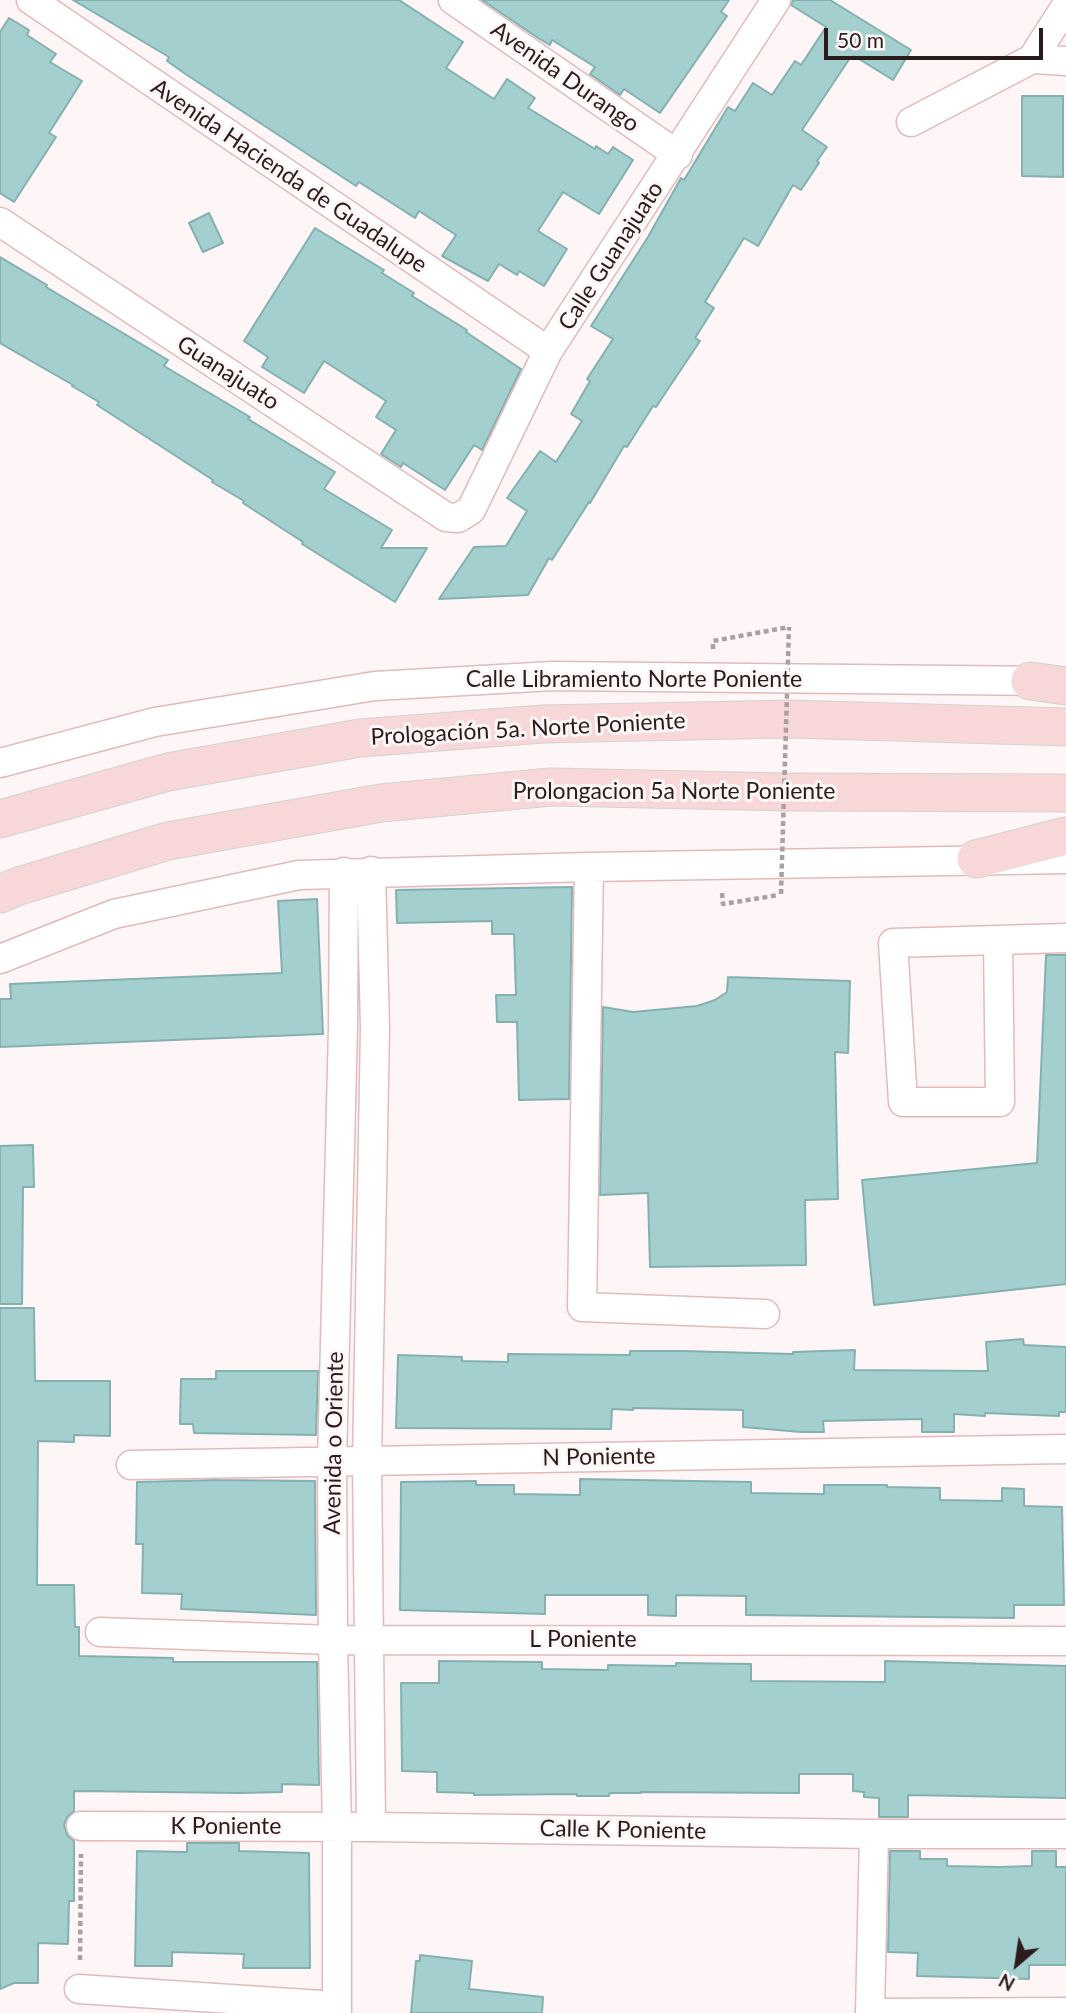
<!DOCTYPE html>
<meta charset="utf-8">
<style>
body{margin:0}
#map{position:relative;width:1066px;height:2013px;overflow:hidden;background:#fef6f6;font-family:Lato,sans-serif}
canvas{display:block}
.north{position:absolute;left:982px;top:1929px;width:70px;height:70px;-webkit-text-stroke:5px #fef6f6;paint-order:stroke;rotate:209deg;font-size:19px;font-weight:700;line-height:28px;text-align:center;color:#2b1c1c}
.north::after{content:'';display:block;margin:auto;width:24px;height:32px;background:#2b1c1c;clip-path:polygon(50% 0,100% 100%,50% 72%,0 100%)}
.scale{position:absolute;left:824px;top:28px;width:219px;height:32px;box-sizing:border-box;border:4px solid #2b1c1c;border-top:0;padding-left:9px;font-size:21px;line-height:24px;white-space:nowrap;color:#2b1c1c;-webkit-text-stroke:5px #fef6f6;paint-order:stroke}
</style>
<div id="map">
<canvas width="1066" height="2013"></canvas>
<div class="north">N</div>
<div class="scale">50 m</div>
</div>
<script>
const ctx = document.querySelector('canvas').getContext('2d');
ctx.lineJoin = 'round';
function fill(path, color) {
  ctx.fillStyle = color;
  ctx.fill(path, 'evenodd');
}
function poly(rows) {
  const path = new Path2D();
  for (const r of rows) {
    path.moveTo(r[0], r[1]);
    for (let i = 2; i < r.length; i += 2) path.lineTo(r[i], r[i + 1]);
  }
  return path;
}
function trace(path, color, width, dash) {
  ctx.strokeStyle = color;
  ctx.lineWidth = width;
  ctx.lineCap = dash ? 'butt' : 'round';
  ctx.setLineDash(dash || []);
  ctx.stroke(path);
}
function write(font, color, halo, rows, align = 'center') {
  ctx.font = font + ' Lato,sans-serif';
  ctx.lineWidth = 6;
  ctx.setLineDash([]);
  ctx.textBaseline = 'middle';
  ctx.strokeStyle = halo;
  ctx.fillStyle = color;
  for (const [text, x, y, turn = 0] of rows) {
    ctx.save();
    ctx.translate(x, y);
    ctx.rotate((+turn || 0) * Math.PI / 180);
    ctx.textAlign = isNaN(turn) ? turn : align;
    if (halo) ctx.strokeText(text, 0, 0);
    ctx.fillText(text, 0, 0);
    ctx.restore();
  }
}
const building = poly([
 [73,0,399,0,463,42,446,68,494,99,507,79,535,98,528,108,595,149,596,146,608,154,613,147,633,160,599,214,563,192,538,231,567,249,544,286,519,271,517,275,499,264,488,281,442,256,456,235,419,211,415,218,359,182,356,186,187,75,167,61,169,57,73,0],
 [482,0,729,0,721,12,727,16,660,113,624,89,620,95,590,74,595,67,552,40,550,45,538,38,482,0],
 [793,0,830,0,911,50,893,80,854,56,852,59,850,58,802,130,827,147,817,161,819,163,801,190,793,185,758,246,744,238,705,302,714,308,695,338,700,341,656,407,653,406,627,447,624,446,590,503,589,502,552,560,549,558,528,595,439,599,474,547,506,546,527,511,507,498,540,451,556,462,582,421,571,414,590,381,587,379,613,339,591,326,648,237,681,178,684,180,728,107,735,111,753,83,772,95,795,61,801,65,826,27,791,5,793,0],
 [9,18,29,30,27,35,56,54,50,62,82,81,49,133,56,137,14,202,0,193,0,32,9,18],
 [1022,96,1063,96,1063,177,1022,176,1022,96],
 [209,213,223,243,203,252,189,223,209,213],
 [315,228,384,270,382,273,414,293,412,296,467,330,466,332,521,369,482,450,474,445,445,490,403,463,401,467,381,454,396,430,376,417,386,401,324,361,304,393,262,367,268,357,244,341,315,228],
 [0,257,47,285,46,287,168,360,164,366,250,417,248,419,335,472,324,489,392,530,381,548,427,548,395,602,302,544,303,542,243,503,244,501,212,482,213,480,97,405,99,402,72,386,73,385,0,343,0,257],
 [572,887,569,1099,519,1100,517,1022,497,1022,496,995,516,995,514,934,492,934,492,921,397,923,396,890,572,887],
 [317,899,323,1034,0,1047,0,999,11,999,10,984,282,973,278,901,317,899],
 [1046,955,1066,955,1066,1284,874,1305,862,1180,1037,1163,1046,955],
 [728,977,850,981,848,1053,835,1052,838,1199,805,1200,806,1265,650,1267,648,1193,600,1195,603,1007,633,1012,697,1006,715,1000,727,992,728,977],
 [33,1145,34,1187,23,1187,22,1304,0,1304,0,1146,33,1145],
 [0,1308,34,1308,35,1381,110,1381,110,1436,74,1435,74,1442,38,1441,37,1585,74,1585,75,1627,79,1627,79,1656,173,1658,173,1662,317,1662,319,1785,282,1784,282,1792,241,1793,74,1791,74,1811,67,1817,64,1825,67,1835,74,1841,74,1901,69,1901,68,1944,38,1943,38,1983,14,1983,0,1989,0,1308],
 [1023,1339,1024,1345,1066,1347,1066,1412,1059,1412,1059,1416,985,1413,985,1416,954,1414,954,1432,922,1432,922,1419,823,1421,824,1432,801,1432,743,1427,743,1410,633,1408,633,1410,612,1409,611,1429,396,1428,398,1355,462,1357,462,1361,508,1362,508,1354,630,1355,630,1351,683,1351,793,1354,793,1352,855,1350,854,1370,988,1371,986,1342,1023,1339],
 [216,1371,318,1371,316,1435,194,1433,193,1424,180,1424,181,1379,216,1379,216,1371],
 [580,1479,751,1482,751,1493,824,1494,824,1485,887,1485,887,1487,940,1488,940,1500,1002,1501,1002,1488,1024,1489,1024,1506,1062,1507,1064,1605,1014,1605,1014,1618,746,1615,746,1596,676,1595,676,1616,648,1615,648,1595,545,1595,545,1614,400,1610,401,1482,476,1481,476,1485,514,1485,514,1494,580,1495,580,1479],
 [217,1480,315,1481,316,1615,181,1609,182,1594,142,1593,143,1544,136,1544,137,1482,217,1480],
 [439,1661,542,1662,542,1669,608,1670,608,1665,676,1666,676,1663,751,1664,751,1681,885,1682,885,1661,1066,1666,1066,1798,908,1795,908,1817,879,1817,879,1798,864,1797,864,1792,853,1791,853,1774,799,1774,799,1793,641,1792,641,1793,610,1793,609,1796,577,1796,577,1794,474,1795,474,1793,437,1792,437,1772,402,1771,401,1683,439,1683,439,1661],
 [187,1843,239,1843,239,1851,309,1853,310,1968,243,1968,244,1954,172,1952,172,1966,135,1966,137,1851,187,1852,187,1843],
 [890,1851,920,1851,920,1859,947,1859,947,1866,1000,1867,1032,1866,1032,1851,1056,1851,1056,1867,1066,1867,1066,1965,1029,1965,1029,1979,917,1976,918,1953,888,1952,890,1851],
 [420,1955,472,1961,469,1989,543,1997,542,2013,411,2013,416,1961,420,1961,420,1955]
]);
const path = poly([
 [713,649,713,641,789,627],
 [722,893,723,904,779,895],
 [80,1960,81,1854]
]);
const minor = poly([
 [31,0,548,351],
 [453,0,678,155],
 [1032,59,1066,61],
 [911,122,1032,59,1066,6],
 [0,222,446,517,458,518,471,510,548,351,776,0],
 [0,763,155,722,375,686,553,676,1049,681],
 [589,867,582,1307,765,1314],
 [371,871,375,1027,367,1461,371,1827],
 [998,940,1000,1102,903,1102,893,943,998,940,1066,938],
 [0,959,114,914,299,875,589,867,1066,859],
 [131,1465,1066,1449],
 [100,1632,333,1640,1066,1641],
 [81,1826,371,1827,874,1834,1066,1834],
 [79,1989,337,2006],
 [337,2013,337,1828,333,1640,332,1461,343,1027,344,872],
 [870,2013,1066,2012],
 [870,2013,874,1834]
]);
const major = poly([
 [1030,681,1066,686],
 [0,819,168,772,360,738,543,724,789,719,1066,727],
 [976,859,1066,836],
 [0,894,19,886,168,841,381,803,551,787,787,792,1066,793]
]);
const pathBridge = poly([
 [781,894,789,627]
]);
const streetNames = [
 ["Avenida Durango",565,77,35],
 ["Avenida Hacienda de Guadalupe",289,176,34],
 ["Calle Guanajuato",611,256,-57],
 ["Guanajuato",228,373,33],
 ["Calle Libramiento Norte Poniente",634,680],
 ["Prologación 5a. Norte Poniente",528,729,-3],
 ["Prolongacion 5a Norte Poniente",674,792],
 ["Avenida o Oriente",334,1443,-89],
 ["N Poniente",599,1457,-1],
 ["L Poniente",583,1640],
 ["K Poniente",226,1827],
 ["Calle K Poniente",623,1830,1]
];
fill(building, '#a3cfcf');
trace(building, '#85b0b0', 2);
trace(minor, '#e3babb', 31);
trace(major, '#d5d2d2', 39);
trace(path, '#aba0a0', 4.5, [5, 3.5]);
trace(minor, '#fff', 28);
trace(major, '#f7d7d8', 37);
trace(pathBridge, '#aba0a0', 4.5, [5, 3.5]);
write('23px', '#2b1c1c', '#fef6f6', streetNames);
</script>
